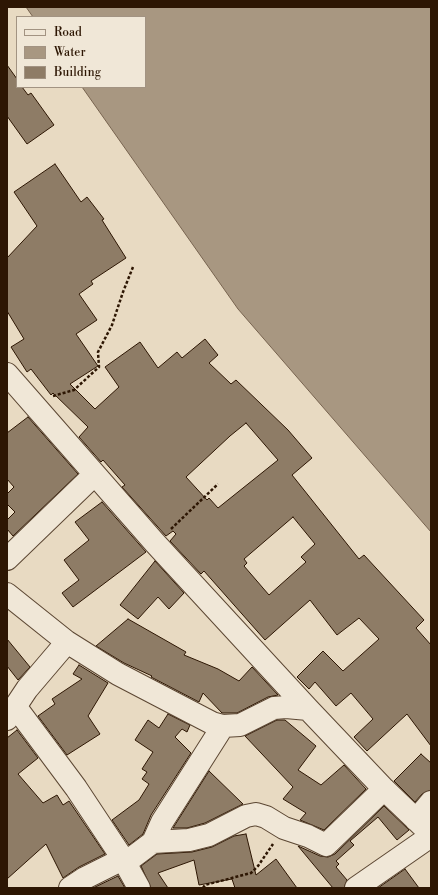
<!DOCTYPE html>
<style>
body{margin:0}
#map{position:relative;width:438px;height:895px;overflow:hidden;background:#e8dac2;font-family:"Libre Bodoni",serif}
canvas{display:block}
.frame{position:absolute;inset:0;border:8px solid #2d1603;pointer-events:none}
.legend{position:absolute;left:16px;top:16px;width:130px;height:72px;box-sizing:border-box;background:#f0e7d7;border:1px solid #a29382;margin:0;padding:5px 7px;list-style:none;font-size:12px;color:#2d1603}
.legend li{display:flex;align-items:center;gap:8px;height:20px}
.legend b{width:20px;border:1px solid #a29382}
</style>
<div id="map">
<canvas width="438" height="895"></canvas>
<div class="frame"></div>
<ul class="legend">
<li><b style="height:5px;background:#f0e7d7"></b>Road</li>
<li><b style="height:11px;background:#a89781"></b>Water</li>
<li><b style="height:11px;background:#8e7c66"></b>Building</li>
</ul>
</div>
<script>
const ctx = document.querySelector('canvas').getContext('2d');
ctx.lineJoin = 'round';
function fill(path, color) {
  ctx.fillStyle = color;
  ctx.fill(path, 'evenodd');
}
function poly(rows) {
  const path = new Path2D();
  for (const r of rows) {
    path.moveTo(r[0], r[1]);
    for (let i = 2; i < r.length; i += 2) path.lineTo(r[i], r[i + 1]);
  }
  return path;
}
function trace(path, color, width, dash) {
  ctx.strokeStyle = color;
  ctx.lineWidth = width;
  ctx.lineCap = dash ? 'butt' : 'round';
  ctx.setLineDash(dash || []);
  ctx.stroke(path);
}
const water = poly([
 [26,7,431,7,431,532,238,309,82,87,145,87,145,17,33,17,26,7]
]);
const building = poly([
 [7,65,17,79,17,87,22,87,28,95,31,93,54,125,27,144,7,116,7,65],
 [55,164,81,202,87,197,104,219,102,220,126,258,91,281,93,284,79,294,97,320,76,334,98,366,70,384,95,409,119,387,105,367,140,342,158,368,177,352,182,358,205,339,218,355,209,363,231,384,236,380,288,430,312,458,292,475,359,559,364,555,424,620,416,628,431,645,431,746,407,714,367,751,354,737,373,719,351,693,336,706,315,682,309,689,297,677,323,651,343,671,379,639,359,618,337,635,310,600,265,640,204,571,201,574,170,541,176,534,173,531,166,536,122,487,125,485,103,460,101,462,79,437,88,427,53,393,51,395,31,369,27,372,11,347,24,339,7,311,7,258,37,226,14,192,55,164],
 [246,423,278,460,218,508,209,498,207,500,186,477,230,436,246,423],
 [293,517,315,544,301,557,306,562,269,595,244,566,247,563,244,559,293,517],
 [28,417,78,474,13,536,7,529,7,520,15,512,7,504,7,494,14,487,7,479,7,433,28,417],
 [102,502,146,552,73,607,62,593,79,580,64,560,89,540,75,522,102,502],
 [155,561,184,593,169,609,158,597,138,619,120,605,155,561],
 [128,619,186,652,184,655,218,669,239,681,252,667,278,695,268,697,237,713,222,713,203,693,199,702,151,677,152,676,124,663,96,646,128,619],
 [7,639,30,667,18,680,7,666,7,639],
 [79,665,108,683,88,716,100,734,67,755,38,716,55,704,52,699,82,679,73,674,79,665],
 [168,714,190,725,187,732,182,729,175,737,191,753,151,815,143,834,129,845,112,820,139,800,149,784,142,779,147,772,142,769,153,752,135,740,148,720,159,728,168,714],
 [277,720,285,720,316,746,298,770,321,785,344,765,366,789,324,830,300,820,306,813,283,799,293,787,245,736,277,720],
 [17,730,38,758,18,774,43,803,57,795,63,805,69,801,105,854,79,867,63,878,46,844,7,879,7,738,17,730],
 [421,754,431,763,431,790,422,794,415,802,394,781,421,754],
 [209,771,243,804,205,823,187,828,173,828,209,771],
 [384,806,409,830,397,840,378,817,350,841,354,845,336,861,339,864,336,867,347,880,344,888,333,888,298,846,320,856,328,857,335,854,384,806],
 [246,834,256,875,276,859,297,888,235,888,232,879,199,885,194,860,158,873,168,888,151,888,141,866,157,854,192,852,212,847,234,836,246,834],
 [405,869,419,888,378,888,405,869],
 [118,876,125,888,93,888,118,876]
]);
const path = poly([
 [53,396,74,390,99,367,98,352,112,325,123,292,133,267],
 [171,529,218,484],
 [203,888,205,885,251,873,258,866,273,844]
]);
const minor = poly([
 [7,374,155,543,308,709,384,789,431,834],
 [7,559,94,475],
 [7,594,67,642,118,674,212,723,223,726,240,725,274,708,286,707,308,709],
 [15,706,76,788,123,859,139,888],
 [7,719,27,689,67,642],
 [416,820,431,802],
 [153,842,189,840,209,835,246,816,256,814,266,817,284,828,308,836,326,845,384,789],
 [125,863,153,842,162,822,223,726],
 [70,888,85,878,123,859],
 [356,888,431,836]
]);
fill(water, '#a89781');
trace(water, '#77634f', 1);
fill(building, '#8e7c66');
trace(building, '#2d1603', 1);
trace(minor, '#5c4733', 24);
trace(path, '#2d1603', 2.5, [3, 2]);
trace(minor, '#f0e7d7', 22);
</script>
